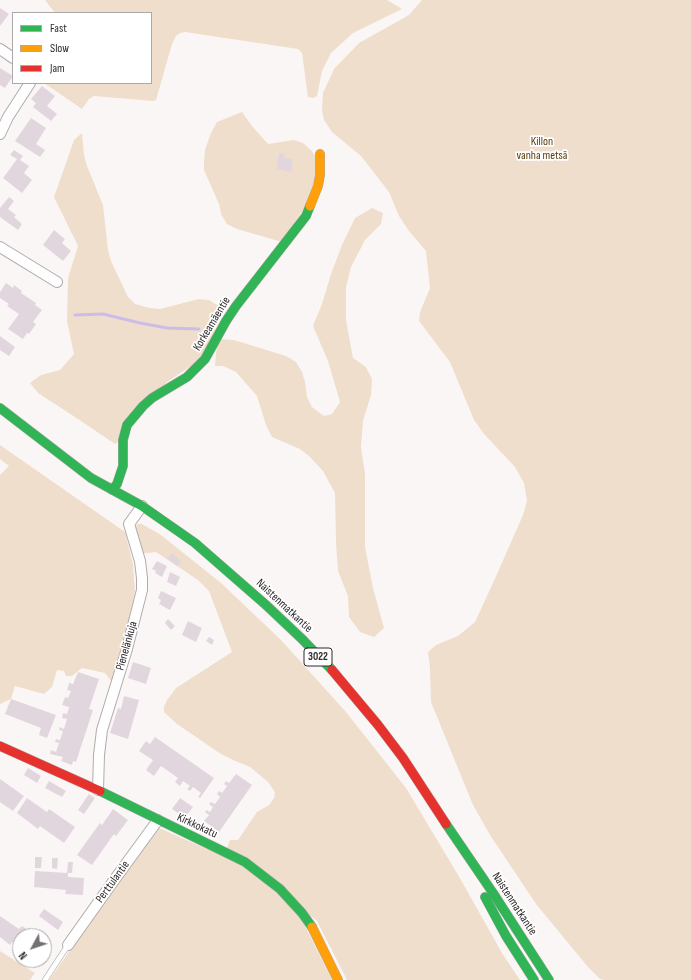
<!DOCTYPE html>
<meta charset="utf-8">
<style>
body{margin:0}
#map{position:relative;width:691px;height:980px;overflow:hidden;background:#fbf6f6;font-family:"Sofia Sans Condensed",sans-serif}
canvas{display:block}
.legend{position:absolute;left:12px;top:12px;width:140px;height:72px;box-sizing:border-box;background:#fff;border:1px solid #aca9aa;margin:0;padding:5px 7px;list-style:none;font-size:12px;color:#2f292a}
.legend li{display:flex;align-items:center;gap:8px;height:20px}
.legend b{width:20px;border:1px solid #aca9aa}
.north{position:absolute;left:12px;top:928px;width:40px;height:40px;box-sizing:border-box;background:#fff;border:1px solid #aca9aa;border-radius:50%;rotate:230deg;font-size:11px;font-weight:700;line-height:16px;text-align:center;color:#2f292a}
.north::after{content:'';display:block;margin:auto;width:14px;height:18px;background:#767171;clip-path:polygon(50% 0,100% 100%,50% 72%,0 100%)}
</style>
<div id="map">
<canvas width="691" height="980"></canvas>
<ul class="legend">
<li><b style="height:5px;background:#30b455"></b>Fast</li>
<li><b style="height:5px;background:#ff9f0a"></b>Slow</li>
<li><b style="height:5px;background:#e5322d"></b>Jam</li>
</ul>
<div class="north">N</div>
</div>
<script>
const ctx = document.querySelector('canvas').getContext('2d');
ctx.lineJoin = 'round';
function fill(path, color) {
  ctx.fillStyle = color;
  ctx.fill(path, 'evenodd');
}
function poly(rows) {
  const path = new Path2D();
  for (const r of rows) {
    path.moveTo(r[0], r[1]);
    for (let i = 2; i < r.length; i += 2) path.lineTo(r[i], r[i + 1]);
  }
  return path;
}
function trace(path, color, width, dash) {
  ctx.strokeStyle = color;
  ctx.lineWidth = width;
  ctx.lineCap = dash ? 'butt' : 'round';
  ctx.setLineDash(dash || []);
  ctx.stroke(path);
}
function write(font, color, halo, rows, align = 'center') {
  ctx.font = font + ' "Sofia Sans Condensed",sans-serif';
  ctx.lineWidth = 3.5;
  ctx.setLineDash([]);
  ctx.textBaseline = 'middle';
  ctx.strokeStyle = halo;
  ctx.fillStyle = color;
  for (const [text, x, y, turn = 0] of rows) {
    ctx.save();
    ctx.translate(x, y);
    ctx.rotate((+turn || 0) * Math.PI / 180);
    ctx.textAlign = isNaN(turn) ? turn : align;
    if (halo) ctx.strokeText(text, 0, 0);
    ctx.fillText(text, 0, 0);
    ctx.restore();
  }
}
const green = poly([
 [45,0,387,0,402,9,353,33,331,53,322,71,317,96,313,98,308,97,302,53,298,49,185,32,180,33,176,36,172,44,156,100,153,101,94,96,89,99,82,109,44,83,151,83,151,13,55,13],
 [422,0,691,0,691,980,604,980,600,979,588,967,536,904,490,835,473,805,431,702,430,668,428,652,436,645,458,636,475,622,493,583,523,515,527,501,524,483,515,467,484,434,474,420,450,362,419,321,420,312,430,288,426,251,409,231,399,216,389,192,361,156,332,132,324,120,322,111,323,93,334,69,359,43,409,15],
 [242,112,252,126,268,144,294,140,303,143,311,150,319,161,313,196,282,242,237,229,227,224,221,214,219,204,204,170,204,162,205,150,211,133,217,122],
 [82,133,84,155,87,166,103,205,108,250,111,261,128,297,135,304,150,308,160,309,199,299,209,300,220,307,224,306,213,335,206,350,191,366,167,382,119,441,115,444,78,419,38,393,30,383,41,375,60,370,74,354,67,321,68,278,78,246,54,197,74,140],
 [372,208,383,213,381,224,365,240,351,267,346,287,346,320,353,358,366,367,372,379,371,395,363,421,361,447,365,474,365,547,373,588,384,628,374,637,360,632,349,617,348,596,338,571,336,544,335,493,323,471,309,456,300,449,272,437,266,425,257,396,236,372,223,366,215,366,217,344,221,339,234,340,286,356,296,362,302,372,305,382,307,397,312,407,324,416,332,414,340,402,328,361,313,326,322,304,331,274,342,245,355,218],
 [0,445,125,532,133,564,135,591,121,654,112,682,105,673,82,668,72,676,66,676,64,671,57,670,52,687,44,694,15,686,11,699,0,704,0,475,9,466,0,459],
 [138,524,142,524,161,535,221,583,281,640,346,712,406,788,461,880,502,953,520,980,347,980,317,921,227,848,230,840,238,840,257,812,269,805,274,798,275,792,268,782,250,767,233,760,221,754,177,724,164,712,164,707,167,700,176,688,232,652,209,591,198,580,156,552,139,554,134,530,136,526],
 [157,827,238,863,273,887,302,920,332,980,49,980],
 [0,951,35,973,30,980,0,980]
]);
const stream = poly([
 [75,315,103,314,140,323,167,328,199,329]
]);
const building = poly([
 [0,8,9,14,0,26],
 [0,68,13,76,5,88,0,85],
 [42,86,55,96,47,106,57,114,51,121,33,107,36,103,31,99],
 [31,118,46,128,36,144,45,150,40,157,15,141],
 [14,150,23,156,20,160,29,166,24,173,32,180,22,193,3,178,17,159,10,155],
 [279,153,285,154,284,158,293,159,291,172,277,169],
 [9,197,14,201,8,209,16,215,14,217,22,224,18,230,0,217,0,208],
 [54,230,65,239,62,243,71,251,63,261,43,245],
 [6,283,13,288,14,285,22,291,21,293,36,303,35,305,42,310,33,322,36,324,29,334,27,333,23,339,8,329,19,314,7,306,9,304,0,298,0,292],
 [0,336,15,347,9,356,0,350],
 [172,553,181,561,177,566,167,558],
 [157,561,167,566,162,577,155,573,156,571,152,569],
 [170,572,180,577,176,586,167,582],
 [161,591,176,598,170,610,159,604,161,600,158,598],
 [168,619,175,626,171,630,165,623],
 [188,621,202,628,196,642,182,635],
 [209,637,214,640,212,645,206,641],
 [133,662,151,668,146,684,128,678],
 [78,672,99,679,89,709,93,710,76,762,73,761,72,765,61,761,63,757,50,754,51,750,56,752,59,743,55,742,56,739,60,740,63,731,59,730,60,727,64,729,67,719,62,718,63,713,67,714,69,707,62,705,65,697,68,698,71,691,67,690,69,683,73,684],
 [124,696,139,700,128,739,110,733,118,708,121,709],
 [11,699,56,715,47,738,39,735,41,728,5,714],
 [155,737,214,778,200,798,198,797,201,793,193,787,190,791,187,789,190,786,183,781,180,786,175,782,178,778,161,766,154,776,146,770,153,760,139,751,146,741,150,744],
 [28,768,41,776,37,783,24,775],
 [236,774,252,785,219,832,204,821,209,815,205,812,206,810,210,812,213,807,209,804,211,802,215,804,220,797,217,794,219,791,222,793,227,786,224,784,226,781,229,783],
 [0,779,24,796,13,811,0,802],
 [49,781,66,791,62,797,45,788],
 [89,794,95,798,84,814,78,810],
 [27,798,47,812,49,809,75,827,64,843,40,826,38,829,17,813],
 [180,798,193,807,185,818,172,809],
 [113,809,128,820,116,836,114,834,92,865,77,855,100,823,102,825],
 [35,857,42,857,41,868,35,868],
 [52,858,58,858,57,869,52,868],
 [68,862,73,862,72,873,67,873],
 [35,871,68,873,68,877,84,878,83,895,65,894,66,890,34,887],
 [44,909,63,922,58,930,39,916],
 [0,916,19,929,22,926,36,936,20,936,20,947,12,942,10,945,0,937]
]);
const lane = poly([
 [45,980,68,945]
]);
const street = poly([
 [0,49,13,58],
 [0,134,8,117,30,83],
 [0,247,57,282],
 [98,790,99,755,102,730,127,649,142,590,142,578,140,561,129,524,142,506],
 [68,945,112,883,158,820]
]);
const fast = poly([
 [0,408,91,478,142,506,195,543,266,605,302,639,332,670],
 [112,490,117,484,123,466,123,440,127,425,143,406,152,398,187,377,205,359,226,321,236,306,306,216,310,206],
 [100,791,245,862,280,889,302,913,312,927],
 [446,824,493,893,549,980],
 [485,897,506,936,534,980]
]);
const slow = poly([
 [310,206,318,186,320,175,320,154],
 [312,927,338,980]
]);
const jam = poly([
 [332,670,378,725,403,758,446,824],
 [0,746,100,791]
]);
const shields = [
 [318,657,28]
];
const shieldNames = [
 ["3022",318,657]
];
const parkNames = [
 ["Killon",542,142],
 ["vanha metsä",542,156]
];
const streetNames = [
 ["Korkeamäentie",212,324,-59],
 ["Naistenmatkantie",284,606,43],
 ["Pienelänkuja",127,646,-74],
 ["Kirkkokatu",197,826,25],
 ["Perttulantie",113,882,-54],
 ["Naistenmatkantie",514,904,57]
];
fill(green, '#efdecb');
trace(stream, '#cbbde7', 3);
fill(building, '#e2d6de');
trace(lane, '#b1acac', 6);
trace(street, '#b1acac', 12);
trace(fast, '#b1acac', 10);
trace(slow, '#b1acac', 10);
trace(jam, '#b1acac', 10);
trace(lane, '#fefefe', 5);
trace(street, '#fefefe', 10);
trace(fast, '#30b455', 9);
trace(slow, '#ff9f0a', 9);
trace(jam, '#e5322d', 9);
for (const [x, y, w] of shields) {
  const box = new Path2D();
  box.roundRect(x - w / 2, y - 9, w, 18, 3);
  ctx.fillStyle = '#fff';
  ctx.fill(box);
  trace(box, '#2f292a', 1);
}
write('bold 11px', '#2f292a', null, shieldNames);
write('12px', '#573a0c', '#fff', parkNames);
write('12px', '#2f292a', '#fff', streetNames);
</script>
